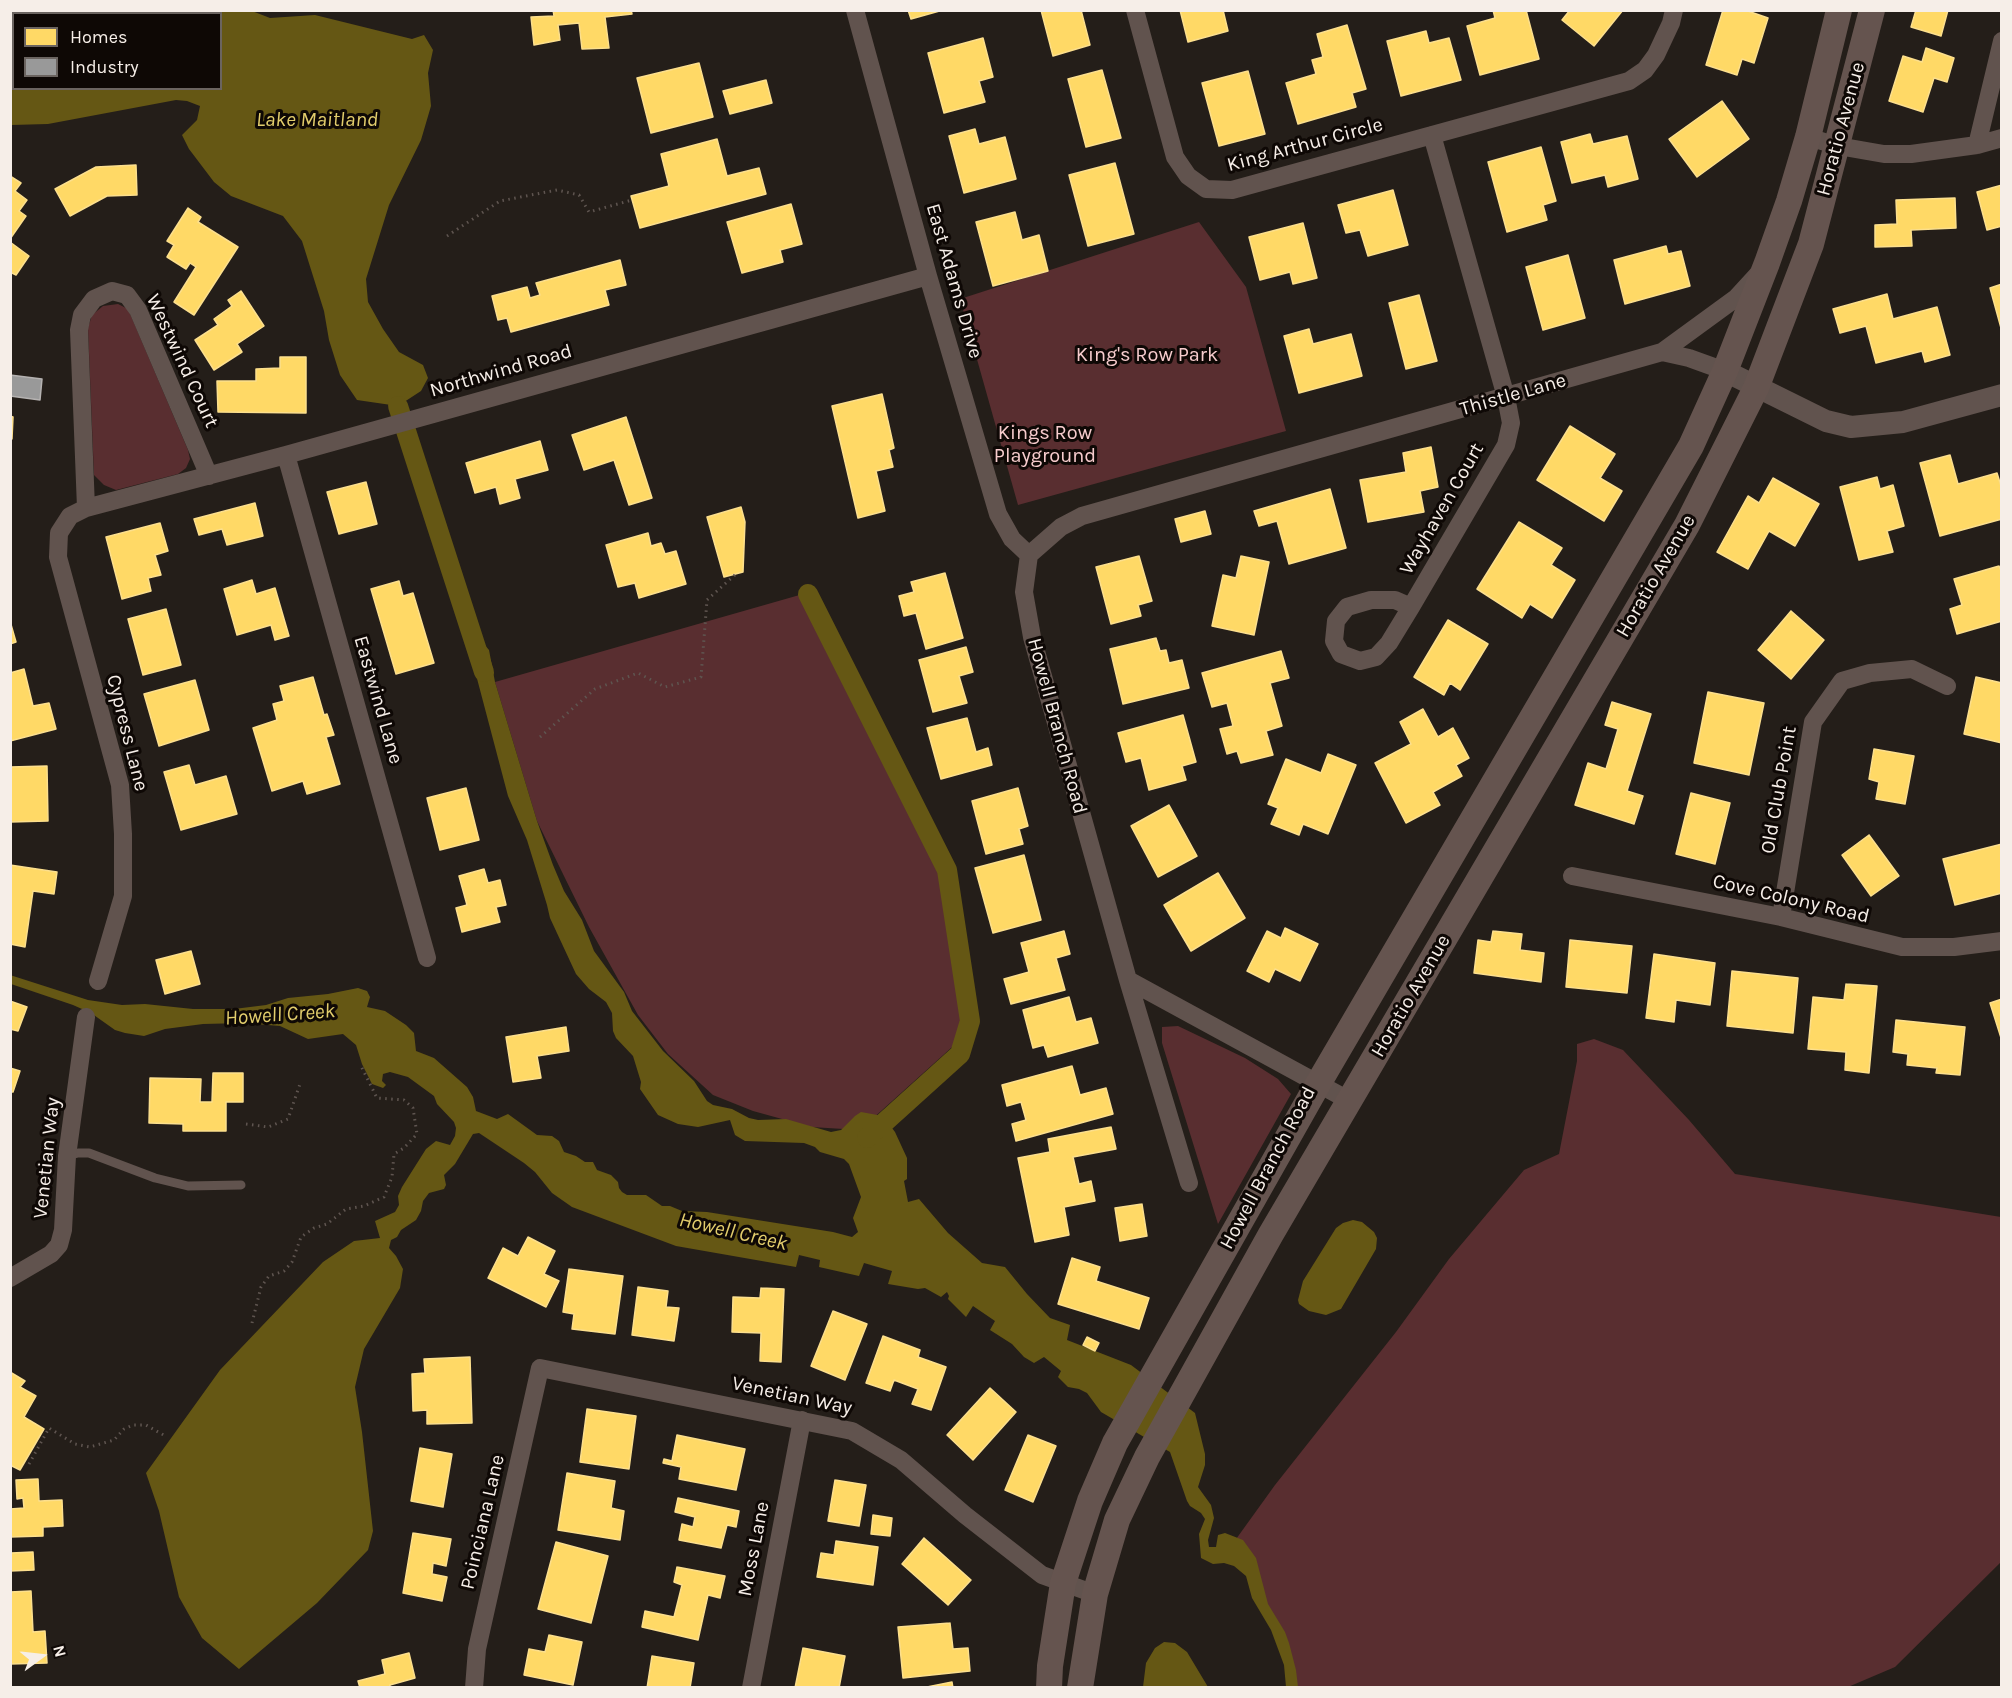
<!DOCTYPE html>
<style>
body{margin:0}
#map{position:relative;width:2012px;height:1698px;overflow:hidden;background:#241e19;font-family:Karla,sans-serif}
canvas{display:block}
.frame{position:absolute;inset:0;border:12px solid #f6eee8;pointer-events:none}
.legend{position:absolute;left:12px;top:12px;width:210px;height:78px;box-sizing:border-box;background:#0e0805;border:2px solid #6b6460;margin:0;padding:8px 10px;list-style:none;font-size:18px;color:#f6eee8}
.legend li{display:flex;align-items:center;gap:12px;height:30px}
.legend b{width:30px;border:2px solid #6b6460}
.north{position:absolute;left:12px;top:1626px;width:60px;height:60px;-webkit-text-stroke:4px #0e0805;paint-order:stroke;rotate:75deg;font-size:16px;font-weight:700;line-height:24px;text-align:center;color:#f6eee8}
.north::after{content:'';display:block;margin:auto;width:21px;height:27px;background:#f6eee8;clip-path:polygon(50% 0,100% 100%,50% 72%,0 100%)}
</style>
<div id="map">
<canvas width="2012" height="1698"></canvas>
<div class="frame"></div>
<ul class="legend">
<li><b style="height:16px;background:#ffd966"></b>Homes</li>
<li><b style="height:16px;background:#999"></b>Industry</li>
</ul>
<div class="north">N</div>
</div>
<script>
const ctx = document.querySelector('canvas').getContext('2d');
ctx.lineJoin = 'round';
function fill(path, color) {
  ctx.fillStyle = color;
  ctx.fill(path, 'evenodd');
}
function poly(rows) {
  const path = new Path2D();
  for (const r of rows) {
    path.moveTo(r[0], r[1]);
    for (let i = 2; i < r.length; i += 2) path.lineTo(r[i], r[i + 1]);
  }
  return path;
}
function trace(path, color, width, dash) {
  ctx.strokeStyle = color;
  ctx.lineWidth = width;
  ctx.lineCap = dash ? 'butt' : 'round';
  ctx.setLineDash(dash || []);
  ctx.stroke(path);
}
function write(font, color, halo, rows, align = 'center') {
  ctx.font = font + ' Karla,sans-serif';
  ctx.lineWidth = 6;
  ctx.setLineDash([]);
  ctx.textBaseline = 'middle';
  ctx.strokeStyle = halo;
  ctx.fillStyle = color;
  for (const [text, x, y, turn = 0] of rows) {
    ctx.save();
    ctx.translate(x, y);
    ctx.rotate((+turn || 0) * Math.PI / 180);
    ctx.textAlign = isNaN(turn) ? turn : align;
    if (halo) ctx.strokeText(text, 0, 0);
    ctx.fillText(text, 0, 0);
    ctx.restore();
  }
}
const green = poly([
 [1199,222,1246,287,1286,431,1018,505,960,299],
 [118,304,128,309,188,450,190,459,186,468,178,474,116,490,104,485,94,475,88,328,92,315,103,306],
 [810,592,947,869,971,1030,860,1130,811,1127,753,1111,713,1095,668,1054,638,1015,589,927,537,821,495,682],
 [1178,1026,1245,1058,1278,1079,1291,1094,1218,1224,1162,1043,1162,1027],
 [1594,1039,1623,1050,1689,1120,1735,1174,2001,1217,2001,1562,1895,1667,1848,1687,1292,1687,1255,1578,1226,1553,1275,1485,1396,1332,1449,1259,1524,1170,1559,1154,1577,1061,1577,1044]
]);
const water = poly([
 [10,11,252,11,270,18,315,15,412,39,424,35,433,50,428,73,431,106,421,140,389,205,366,279,368,302,383,329,399,352,423,365,428,378,421,391,398,406,357,400,340,375,329,340,324,311,302,241,283,216,231,196,214,182,189,149,182,135,197,120,200,106,187,101,176,100,48,124,11,125],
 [14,14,220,14,220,88,14,88],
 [483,643,489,650,495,682,537,821,553,865,564,891,582,920,594,951,624,992,632,1011,663,1051,694,1081,707,1101,713,1105,732,1109,749,1118,758,1120,786,1119,831,1132,841,1130,855,1116,861,1112,883,1116,895,1132,907,1158,907,1179,904,1181,908,1202,919,1199,948,1233,982,1263,1005,1267,1027,1294,1050,1318,1070,1325,1067,1340,1131,1365,1195,1413,1205,1454,1205,1465,1198,1487,1211,1505,1214,1518,1208,1540,1209,1547,1216,1547,1218,1535,1225,1533,1243,1540,1256,1558,1268,1604,1285,1632,1289,1643,1296,1670,1298,1687,1286,1687,1284,1665,1271,1630,1252,1598,1246,1576,1234,1566,1224,1563,1213,1564,1201,1558,1199,1534,1205,1519,1201,1513,1190,1506,1187,1501,1170,1452,1101,1412,1087,1393,1079,1389,1068,1387,1058,1377,1061,1371,1044,1357,1034,1363,1024,1357,1012,1344,990,1330,995,1321,973,1306,966,1317,948,1299,949,1296,947,1292,941,1297,925,1288,918,1289,888,1284,892,1271,864,1263,859,1276,819,1267,820,1260,799,1255,796,1267,676,1246,572,1207,552,1193,535,1172,524,1163,479,1133,473,1134,455,1164,444,1175,446,1185,444,1189,429,1193,423,1201,421,1211,416,1220,401,1230,397,1237,391,1240,389,1248,396,1256,403,1269,400,1288,364,1349,355,1387,362,1432,373,1531,368,1550,317,1603,239,1669,202,1638,179,1597,159,1511,146,1473,220,1370,323,1262,354,1241,380,1238,375,1221,395,1212,399,1205,398,1196,402,1187,426,1149,436,1141,450,1145,455,1136,456,1128,454,1122,437,1104,434,1096,408,1077,390,1072,383,1074,382,1081,386,1085,383,1088,372,1084,362,1064,356,1045,343,1034,308,1039,280,1026,244,1023,203,1024,165,1029,144,1036,125,1033,115,1030,91,1013,73,1005,11,984,10,975,88,1000,122,1005,145,1004,193,1009,234,1009,266,1005,288,998,328,994,358,988,367,991,370,997,367,1007,385,1011,406,1025,414,1033,416,1051,434,1058,467,1087,473,1097,476,1111,497,1119,508,1114,537,1135,552,1136,559,1141,564,1152,576,1156,585,1162,593,1162,597,1170,611,1175,618,1182,619,1188,622,1192,627,1195,646,1195,662,1206,670,1206,682,1211,707,1212,833,1232,852,1237,858,1232,853,1218,861,1197,849,1164,844,1159,820,1152,815,1147,804,1143,745,1141,735,1135,730,1120,698,1127,678,1124,658,1115,640,1089,641,1082,633,1056,616,1038,613,1031,612,1013,606,1002,589,989,576,974,550,918,547,905,527,840,508,796,470,652,479,644],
 [1353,1220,1362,1222,1374,1232,1377,1238,1376,1249,1341,1309,1326,1315,1309,1311,1299,1304,1298,1300,1303,1281,1336,1228,1343,1223],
 [1164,1642,1175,1643,1187,1652,1208,1687,1143,1687,1146,1663,1155,1648]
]);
const homes = poly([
 [553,10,631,10,632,14,605,17,609,48,582,49,579,23,558,25,560,40,534,45,531,17,554,16,553,10],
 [908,10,943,10,911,19,908,10],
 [1041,10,1081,10,1090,45,1053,56,1041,10],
 [1180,10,1223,10,1228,31,1188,42,1180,10],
 [1493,10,1526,10,1539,59,1480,75,1467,26,1495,18,1493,10],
 [1570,10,1623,10,1594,46,1562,20,1570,10],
 [1723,10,1745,10,1768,18,1754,63,1742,59,1737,75,1706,65,1723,10],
 [1916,10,1948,10,1941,36,1911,27,1916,10],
 [1347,25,1366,89,1352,93,1356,107,1298,124,1286,83,1316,74,1312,60,1323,57,1317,34,1347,25],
 [1426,31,1429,43,1449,38,1461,80,1401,96,1387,41,1426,31],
 [983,38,993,77,979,81,985,102,944,113,928,53,983,38],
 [1926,48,1954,58,1947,82,1934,78,1923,112,1889,101,1903,56,1922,62,1926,48],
 [699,63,713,117,651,133,637,78,699,63],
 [1102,70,1121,138,1086,147,1068,79,1102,70],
 [1248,71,1265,134,1219,146,1202,83,1248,71],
 [766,80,772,103,730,114,723,91,766,80],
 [1722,101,1749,139,1697,177,1669,139,1722,101],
 [975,129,979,144,1005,137,1016,179,964,193,949,136,975,129],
 [1590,134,1593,144,1627,136,1638,179,1608,187,1605,175,1572,183,1561,142,1590,134],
 [717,139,727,176,759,168,766,194,640,228,631,196,669,186,661,154,717,139],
 [1541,147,1556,201,1543,205,1547,220,1507,232,1488,162,1541,147],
 [1115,163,1134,234,1088,246,1069,175,1115,163],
 [136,165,137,195,107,196,70,216,55,189,96,167,136,165],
 [10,176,21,183,15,191,27,200,19,211,26,216,10,239,10,176],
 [2002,185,2002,226,1987,230,1977,192,2002,185],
 [1393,190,1408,245,1368,256,1360,230,1346,233,1338,205,1393,190],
 [1955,198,1956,228,1911,230,1912,246,1875,247,1875,225,1897,224,1896,200,1955,198],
 [791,204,802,244,780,250,783,262,742,273,727,222,791,204],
 [188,208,201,217,198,222,238,247,194,315,174,302,196,267,190,263,186,269,167,257,174,245,167,241,188,208],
 [1015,212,1022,240,1039,235,1048,271,993,286,976,222,1015,212],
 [1303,223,1317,278,1293,284,1290,272,1260,280,1249,237,1303,223],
 [10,242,29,256,16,275,10,272,10,242],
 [1666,246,1668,254,1681,251,1690,286,1625,304,1614,260,1666,246],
 [1568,255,1585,318,1543,330,1526,267,1568,255],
 [620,260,626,285,605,290,609,305,511,332,507,318,498,320,492,296,527,287,530,298,540,295,536,283,620,260],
 [2002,284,2002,328,2001,328,1990,288,2002,284],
 [241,291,264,326,237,344,242,352,214,370,195,340,218,325,214,319,232,306,228,300,241,291],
 [1887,294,1893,319,1937,307,1950,355,1925,362,1922,351,1876,363,1866,326,1840,333,1833,309,1887,294],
 [1419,295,1437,361,1406,369,1389,303,1419,295],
 [1309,329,1313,344,1351,334,1362,376,1299,393,1284,336,1309,329],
 [280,357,306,357,306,413,218,412,217,381,256,381,256,369,280,368,280,357],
 [882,394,894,448,889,450,893,467,876,471,885,511,858,518,832,406,882,394],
 [10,416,13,417,12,439,10,439,10,416],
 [626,417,652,498,629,505,614,460,584,470,572,435,626,417],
 [1570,426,1615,454,1600,478,1622,491,1604,521,1537,480,1570,426],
 [540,441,548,470,515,479,520,498,500,504,496,487,475,493,466,463,540,441],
 [1431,447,1438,487,1420,491,1424,512,1368,522,1360,480,1406,472,1403,453,1431,447],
 [1950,455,1958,484,1997,473,2002,489,2002,519,1940,536,1920,463,1950,455],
 [1877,477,1880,489,1893,485,1904,526,1887,531,1893,552,1859,560,1840,487,1877,477],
 [1773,478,1819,504,1795,546,1769,531,1748,569,1717,552,1748,496,1759,503,1773,478],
 [366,482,377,524,339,534,327,492,366,482],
 [1330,489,1346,548,1289,564,1277,521,1259,526,1254,511,1330,489],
 [255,503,263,536,227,545,222,529,199,535,194,519,255,503],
 [741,507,745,522,743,572,724,577,707,517,741,507],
 [1205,511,1211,534,1181,542,1175,519,1205,511],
 [1519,522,1562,548,1551,565,1575,580,1552,618,1530,604,1522,618,1477,589,1519,522],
 [160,523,168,551,155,555,161,575,148,578,151,591,122,599,106,537,160,523],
 [648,533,651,546,661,543,665,554,676,551,686,584,639,598,635,583,618,587,606,545,648,533],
 [1139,556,1152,601,1138,605,1141,616,1111,624,1096,567,1139,556],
 [1241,556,1269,562,1254,635,1212,626,1223,575,1236,578,1241,556],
 [1999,566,2002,573,2002,621,1957,634,1950,609,1962,605,1954,579,1999,566],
 [945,573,963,638,926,649,916,613,904,616,899,596,914,592,911,582,945,573],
 [252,580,256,594,275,588,289,636,275,640,271,625,237,635,224,589,252,580],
 [399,581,403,596,413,593,434,663,396,674,371,589,399,581],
 [166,609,181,665,143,675,128,619,166,609],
 [1791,611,1824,640,1791,679,1758,650,1791,611],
 [1448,620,1488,644,1460,690,1450,683,1444,695,1414,677,1448,620],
 [10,621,16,642,10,644,10,621],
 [1156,638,1160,651,1166,650,1169,663,1182,660,1189,688,1123,704,1110,649,1156,638],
 [966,647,973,672,959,676,967,703,933,712,919,660,966,647],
 [1281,651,1289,678,1270,683,1282,726,1266,731,1273,755,1241,763,1237,751,1227,754,1220,729,1233,726,1227,703,1212,707,1202,673,1281,651],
 [24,669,33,706,49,703,56,729,10,741,10,673,24,669],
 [313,677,324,715,327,714,334,735,326,737,340,784,307,794,303,781,272,791,253,728,277,720,273,704,284,701,280,686,313,677],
 [1976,677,2002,683,2002,743,1964,734,1976,677],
 [195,680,209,730,159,746,144,694,195,680],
 [1708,692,1764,703,1749,775,1694,763,1708,692],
 [1612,702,1651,714,1627,791,1643,796,1634,824,1575,805,1588,763,1606,769,1618,729,1605,725,1612,702],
 [1423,709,1438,737,1453,728,1469,758,1456,765,1462,776,1433,792,1440,805,1406,823,1375,763,1411,744,1400,722,1423,709],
 [1183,715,1196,762,1182,766,1186,780,1149,790,1141,758,1126,762,1118,733,1183,715],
 [967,718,976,752,988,748,992,765,941,779,927,728,967,718],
 [1874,749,1914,756,1905,804,1876,799,1879,782,1869,779,1874,749],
 [1328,754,1356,765,1328,834,1303,824,1299,835,1271,824,1278,808,1268,804,1286,759,1321,773,1328,754],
 [189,765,195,785,226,776,237,814,181,830,164,772,189,765],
 [47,766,48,821,10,822,10,767,47,766],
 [466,788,479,840,440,850,427,798,466,788],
 [1018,788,1028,826,1019,829,1023,844,986,854,972,801,1018,788],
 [1691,793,1730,803,1715,864,1676,854,1691,793],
 [1169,805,1197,856,1158,877,1131,826,1169,805],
 [1869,835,1899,876,1871,896,1842,855,1869,835],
 [2002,844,2002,893,1955,905,1943,859,2002,844],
 [1024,855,1041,920,993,933,975,868,1024,855],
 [10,865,57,872,54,894,33,891,25,947,10,944,10,865],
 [484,869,488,883,500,880,506,905,496,907,500,922,462,932,456,908,467,905,459,876,484,869],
 [1218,873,1245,918,1191,951,1164,905,1218,873],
 [1285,928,1318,944,1300,981,1275,969,1269,982,1247,971,1267,931,1281,938,1285,928],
 [1064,931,1070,954,1056,958,1065,990,1011,1004,1004,979,1029,972,1021,943,1064,931],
 [1493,931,1522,934,1520,950,1544,953,1541,982,1474,973,1478,940,1491,942,1493,931],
 [1570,940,1632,946,1627,993,1566,987,1570,940],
 [191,951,200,984,165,994,156,960,191,951],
 [1654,954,1715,963,1710,1005,1676,1000,1674,1022,1646,1018,1654,954],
 [1732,971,1798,978,1793,1033,1727,1026,1732,971],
 [1846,984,1877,986,1869,1073,1845,1070,1846,1052,1808,1049,1813,997,1844,1000,1846,984],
 [1069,997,1076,1022,1091,1018,1098,1043,1048,1057,1044,1045,1033,1048,1023,1010,1069,997],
 [2002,999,2002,1041,1990,1003,2002,999],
 [10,1001,27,1007,18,1031,10,1029,10,1001],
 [1896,1020,1965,1027,1960,1075,1936,1073,1937,1068,1907,1065,1908,1054,1893,1052,1896,1020],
 [566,1027,569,1051,537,1056,541,1078,513,1082,506,1037,566,1027],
 [1072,1066,1080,1095,1106,1088,1113,1114,1016,1141,1012,1124,1026,1120,1021,1102,1007,1106,1002,1085,1072,1066],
 [10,1068,20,1071,13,1092,10,1092,10,1068],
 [213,1073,243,1073,243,1102,226,1102,226,1131,183,1131,183,1124,149,1123,150,1078,201,1079,200,1102,212,1102,213,1073],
 [1111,1127,1116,1149,1073,1157,1079,1184,1091,1181,1095,1201,1064,1207,1069,1235,1035,1242,1018,1158,1050,1152,1048,1139,1111,1127],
 [1142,1204,1147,1236,1120,1241,1115,1208,1142,1204],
 [528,1237,555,1251,544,1274,559,1281,546,1307,488,1278,503,1248,518,1256,528,1237],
 [1072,1258,1100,1267,1096,1281,1149,1298,1139,1329,1058,1304,1072,1258],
 [569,1269,623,1276,615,1334,572,1329,574,1314,563,1312,569,1269],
 [638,1287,668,1291,666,1307,679,1308,674,1341,632,1335,638,1287],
 [761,1288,784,1289,781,1362,760,1361,761,1333,732,1332,733,1297,760,1298,761,1288],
 [833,1311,867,1324,845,1380,811,1366,833,1311],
 [883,1336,920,1350,918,1357,946,1367,931,1410,912,1404,918,1389,894,1380,890,1391,866,1383,883,1336],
 [1087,1337,1099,1343,1095,1351,1083,1345,1087,1337],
 [470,1357,472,1423,427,1424,427,1410,413,1411,412,1374,425,1373,424,1359,470,1357],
 [10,1372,25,1381,20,1387,36,1396,24,1417,44,1429,20,1470,10,1465,10,1372],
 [990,1388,1016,1412,973,1460,947,1435,990,1388],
 [587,1409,636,1416,629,1469,580,1462,587,1409],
 [677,1435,745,1449,736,1490,679,1479,681,1467,663,1463,664,1459,672,1461,677,1435],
 [1028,1435,1056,1446,1033,1502,1005,1490,1028,1435],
 [420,1448,452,1454,443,1507,411,1501,420,1448],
 [567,1473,615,1481,611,1508,624,1511,620,1540,558,1530,567,1473],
 [38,1479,39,1501,62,1500,63,1526,43,1527,43,1536,10,1537,10,1509,24,1508,23,1498,17,1499,16,1480,38,1479],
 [835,1480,866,1485,859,1526,828,1521,835,1480],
 [678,1498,739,1511,736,1527,727,1525,721,1548,679,1540,682,1524,693,1527,695,1517,675,1512,678,1498],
 [873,1515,892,1518,890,1536,871,1534,873,1515],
 [413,1533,451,1539,446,1566,433,1563,432,1574,447,1577,442,1601,403,1593,413,1533],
 [10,1538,11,1553,33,1552,34,1570,10,1571,10,1538],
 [924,1538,971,1580,948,1605,902,1564,924,1538],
 [836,1541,878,1547,873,1585,817,1577,821,1553,834,1555,836,1541],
 [556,1542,608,1556,591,1623,538,1609,556,1542],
 [677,1567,725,1576,720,1598,708,1595,698,1640,642,1627,645,1611,674,1617,682,1585,674,1582,677,1567],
 [31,1591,33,1632,45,1631,47,1663,10,1664,10,1592,31,1591],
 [950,1623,953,1649,968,1648,970,1671,903,1678,898,1627,950,1623],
 [549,1635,582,1642,573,1685,524,1675,529,1649,545,1652,549,1635],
 [803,1648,845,1656,839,1688,795,1688,803,1648],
 [409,1653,415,1678,390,1685,390,1688,360,1688,358,1681,385,1674,382,1660,409,1653],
 [652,1656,694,1663,690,1688,647,1688,652,1656],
 [952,1682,953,1688,922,1688,952,1682]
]);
const industry = poly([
 [10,375,42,379,40,400,10,396,10,375]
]);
const canal = poly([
 [398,406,484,672],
 [808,594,947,870,970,1021,960,1054,867,1138]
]);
const path = poly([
 [447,236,500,201,557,190,579,195,589,212,632,200],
 [540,737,595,689,638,673,665,687,701,677,707,600,736,574],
 [246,1124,268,1127,288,1119,300,1084],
 [252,1323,261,1287,269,1276,284,1271,292,1262,301,1237,314,1228,327,1224,346,1209,364,1206,384,1197,392,1177,394,1154,404,1148,417,1134,413,1108,404,1100,377,1098,360,1064],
 [29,1464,49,1428,75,1444,90,1447,114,1440,124,1429,133,1425,146,1425,167,1437]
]);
const service = poly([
 [67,1156,78,1153,89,1153,155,1178,188,1186,241,1185]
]);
const minor = poly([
 [855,10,928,276,998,514,1012,539,1029,555],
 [1135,10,1175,157,1188,176,1206,189,1232,190,1629,81,1645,70,1656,55,1671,23,1674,10],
 [1808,137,1838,146,1884,154,1911,154,1977,145,2002,138],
 [1977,145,2002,41],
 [1662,352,1736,298,1758,274],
 [286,455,427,958],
 [86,508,79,330,82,315,94,299,112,291,127,295,138,310,209,476],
 [1029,555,1061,527,1082,516,1662,352,1689,358,1725,371],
 [1029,555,1024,592,1032,637,1128,980,1189,1183],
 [1411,607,1395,600,1371,600,1347,607,1336,621,1334,641,1341,654,1360,661,1376,657,1389,643,1411,607,1506,445,1511,423,1506,397,1432,135],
 [1572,876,1781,917,1902,947,1954,947,2002,941],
 [1781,917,1813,722,1842,681,1870,673,1912,669,1947,686],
 [1128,980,1350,1101],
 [98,981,123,896,123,834,120,785,58,557,59,533,70,516,86,508,286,455,928,276],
 [10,1278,51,1254,59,1245,63,1230,67,1156,86,1017],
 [474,1688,477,1649,540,1368,852,1431,901,1460,965,1515,1042,1575,1095,1594],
 [751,1688,802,1420]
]);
const tertiary = poly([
 [1725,371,1826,421,1851,427,1903,422,2002,395]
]);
const secondary = poly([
 [1049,1688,1050,1666,1063,1583,1090,1501,1115,1443,1318,1084,1691,446,1725,371,1767,263,1789,201,1808,137,1839,10],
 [1080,1688,1095,1594,1117,1520,1147,1457,1271,1234,1687,525,1756,388,1811,244,1872,10]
]);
const streetNames = [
 ["Horatio Avenue",1841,129,-75],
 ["King Arthur Circle",1305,145,-15],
 ["East Adams Drive",954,281,74],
 ["Westwind Court",182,361,65],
 ["Northwind Road",501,371,-16],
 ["Thistle Lane",1513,395,-16],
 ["Wayhaven Court",1442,509,-60],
 ["Horatio Avenue",1656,576,-60],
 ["Eastwind Lane",378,700,74],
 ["Howell Branch Road",1057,726,75],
 ["Cypress Lane",127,733,76],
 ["Old Club Point",1779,790,-80],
 ["Cove Colony Road",1791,899,13],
 ["Horatio Avenue",1411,996,-60],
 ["Venetian Way",47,1158,-84],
 ["Howell Branch Road",1268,1168,-62],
 ["Venetian Way",792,1396,12],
 ["Poinciana Lane",483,1522,-77],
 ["Moss Lane",754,1549,-79]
];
const parkNames = [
 ["King's Row Park",1147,355],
 ["Kings Row",1045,433],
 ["Playground",1045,456]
];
const waterNames = [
 ["Lake Maitland",317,120],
 ["Howell Creek",280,1015,-4],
 ["Howell Creek",733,1232,13]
];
fill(green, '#592e30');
fill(water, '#655714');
fill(homes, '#ffd966');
trace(homes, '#fcdf8d', 1.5);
fill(industry, '#999');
trace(industry, '#b5b2b1', 1.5);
trace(canal, '#655714', 20);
trace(path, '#5f5550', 3, [1.5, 4.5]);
trace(service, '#61534e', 9);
trace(minor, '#61534e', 18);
trace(tertiary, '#61534e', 22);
trace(secondary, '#65544f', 26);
write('20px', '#f6eee8', '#0e0805', streetNames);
write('20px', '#f7cccd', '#0e0805', parkNames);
write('italic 21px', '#e2cd6c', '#0e0805', waterNames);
</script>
